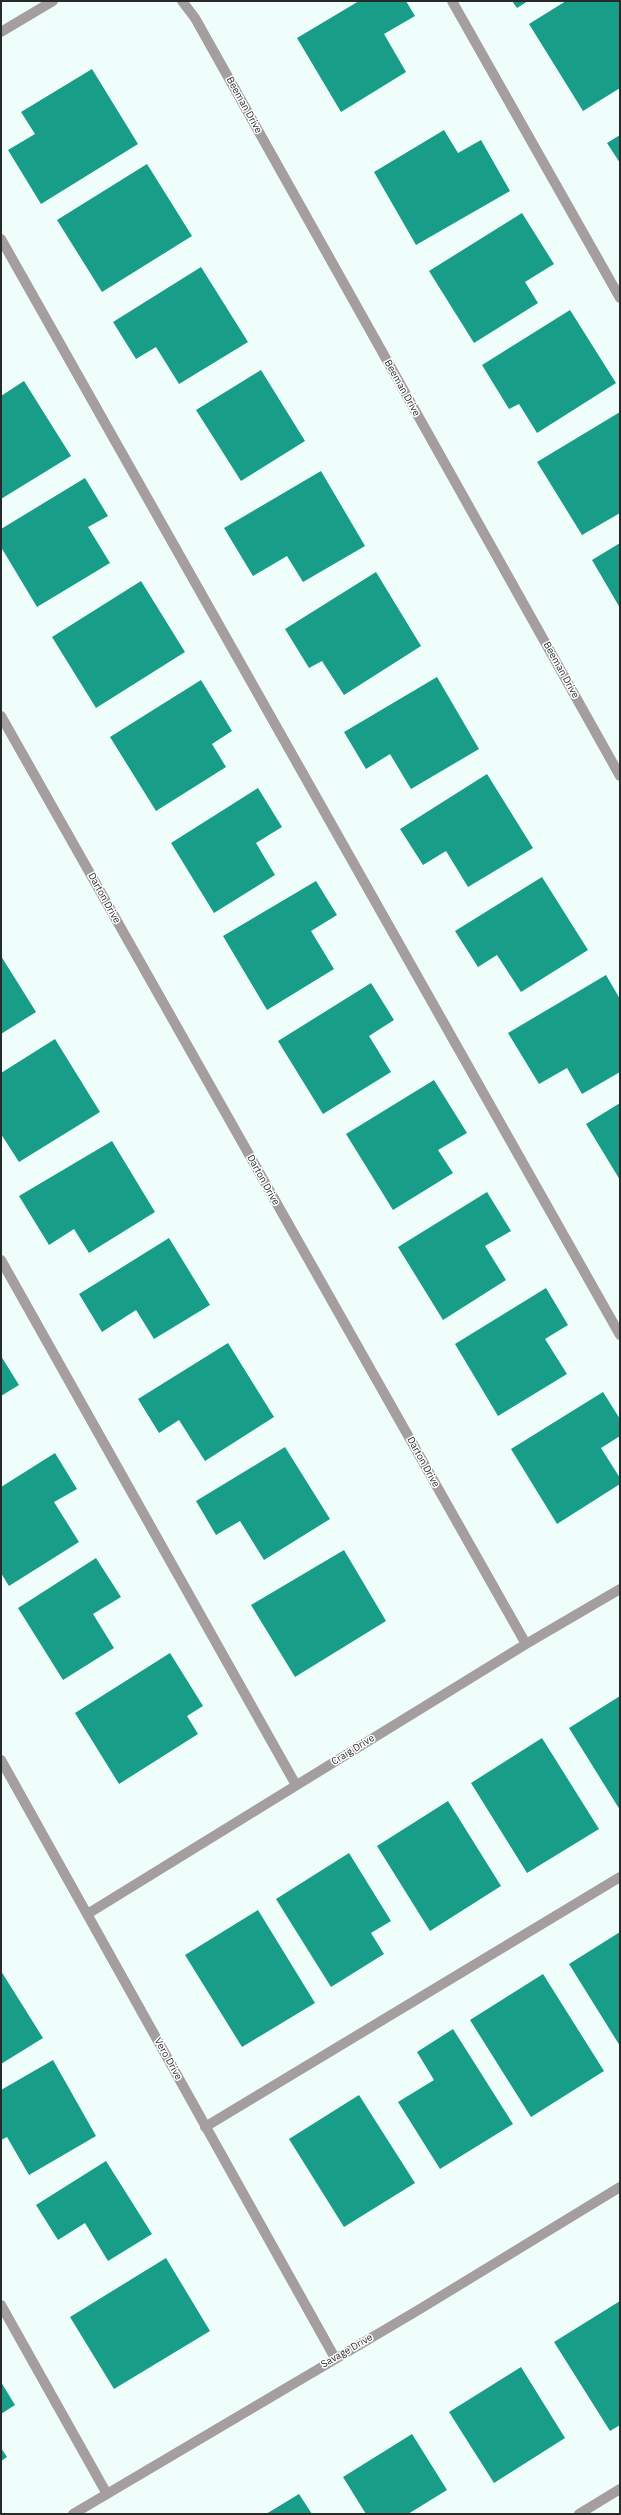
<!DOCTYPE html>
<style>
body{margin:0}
#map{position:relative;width:621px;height:2515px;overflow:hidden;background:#f0fefb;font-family:"IBM Plex Sans",sans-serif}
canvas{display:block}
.frame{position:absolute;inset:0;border:2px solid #262b2a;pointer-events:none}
</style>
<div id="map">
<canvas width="621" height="2515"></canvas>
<div class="frame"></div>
</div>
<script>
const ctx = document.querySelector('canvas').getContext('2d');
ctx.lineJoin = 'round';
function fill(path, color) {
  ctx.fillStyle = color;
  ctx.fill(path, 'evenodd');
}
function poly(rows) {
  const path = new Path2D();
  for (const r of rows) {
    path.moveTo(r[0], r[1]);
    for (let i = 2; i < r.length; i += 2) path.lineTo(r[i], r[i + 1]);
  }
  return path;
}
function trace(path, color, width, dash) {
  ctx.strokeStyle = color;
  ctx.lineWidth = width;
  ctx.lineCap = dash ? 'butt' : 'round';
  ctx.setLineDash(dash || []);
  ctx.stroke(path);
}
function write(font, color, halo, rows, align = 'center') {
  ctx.font = font + ' "IBM Plex Sans",sans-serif';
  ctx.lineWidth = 3;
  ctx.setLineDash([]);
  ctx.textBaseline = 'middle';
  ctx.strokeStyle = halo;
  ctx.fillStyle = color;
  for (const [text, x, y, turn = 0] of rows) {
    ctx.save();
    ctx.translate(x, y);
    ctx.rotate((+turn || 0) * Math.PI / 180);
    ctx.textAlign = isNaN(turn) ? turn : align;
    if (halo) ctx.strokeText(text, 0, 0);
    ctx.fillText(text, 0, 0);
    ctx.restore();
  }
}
const building = poly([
 [359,1,406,1,415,16,384,34,406,72,341,112,297,38],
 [512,1,528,1,517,8],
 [566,1,620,1,620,88,583,111,529,24],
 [92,69,138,144,41,204,8,150,35,134,21,112],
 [444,130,458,153,481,140,510,191,416,245,374,172],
 [620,135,620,163,607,143],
 [147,164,192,236,102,292,57,220],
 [522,213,554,264,525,282,538,303,474,343,429,271],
 [201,267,248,342,179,384,156,347,136,359,113,322],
 [570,310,616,383,537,433,519,404,509,409,482,365],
 [261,370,305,441,241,481,196,410],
 [24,381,71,456,1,499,1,396],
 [620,412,620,513,582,535,537,462],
 [321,471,365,546,303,582,287,556,253,576,224,528],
 [85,478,108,516,88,527,110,563,37,607,1,547,1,529],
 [620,543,620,608,592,560],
 [376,572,421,646,344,695,322,661,309,668,285,629],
 [141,581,185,652,96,708,52,637],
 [437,677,479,749,411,789,390,754,366,769,344,732],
 [201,680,232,731,212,744,226,767,156,811,110,737],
 [487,774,533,848,468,887,446,851,423,865,400,829],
 [258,788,282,827,256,843,275,875,214,913,171,843],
 [542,877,588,950,521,992,497,955,478,967,455,931],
 [316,881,337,915,311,931,334,969,267,1010,223,936],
 [1,956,36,1012,1,1034],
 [606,975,620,999,620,1072,582,1094,567,1068,539,1084,508,1033],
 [371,983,394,1020,369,1036,391,1072,323,1114,278,1041],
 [55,1039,100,1112,19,1162,1,1134,1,1073],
 [434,1080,467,1133,438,1150,453,1173,393,1210,346,1134],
 [620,1103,620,1180,586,1124],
 [112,1141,155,1212,89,1253,74,1229,49,1245,19,1196],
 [487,1192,511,1231,485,1246,506,1280,443,1320,398,1247],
 [169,1238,210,1305,154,1339,136,1310,102,1332,79,1294],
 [546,1288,568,1325,545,1339,567,1374,498,1416,455,1344],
 [228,1343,274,1417,205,1461,179,1420,159,1433,138,1399],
 [1,1356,19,1385,1,1396],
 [603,1392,620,1419,620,1436,601,1448,620,1478,620,1484,557,1524,511,1449],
 [285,1447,330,1519,264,1560,240,1521,216,1535,196,1501],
 [55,1453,77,1489,54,1502,79,1542,9,1586,1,1573,1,1487],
 [344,1550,386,1621,295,1677,251,1605],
 [96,1558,121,1597,93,1614,114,1648,63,1680,18,1608],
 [170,1653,203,1706,187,1716,198,1734,119,1784,75,1713],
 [620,1696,620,1810,569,1728],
 [542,1738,599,1829,527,1873,471,1783],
 [448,1801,501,1886,430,1931,377,1846],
 [349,1853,391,1921,371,1933,384,1954,331,1987,276,1899],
 [258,1910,315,2003,242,2047,185,1955],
 [620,1932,620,2046,569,1964],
 [1,1971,43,2038,1,2064],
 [543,1974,604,2071,531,2117,470,2020],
 [453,2029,513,2124,440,2169,398,2102,434,2080,417,2052],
 [53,2060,96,2136,29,2175,7,2137,1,2140,1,2090],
 [359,2095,415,2183,344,2227,289,2139],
 [106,2161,152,2234,108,2261,85,2223,58,2240,36,2205],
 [166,2258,210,2331,114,2389,70,2317],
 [620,2301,620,2425,610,2431,554,2342],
 [521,2367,565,2438,494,2483,449,2412],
 [1,2382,15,2405,1,2414],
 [412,2434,447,2490,408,2514,366,2514,343,2477],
 [1,2448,7,2457,1,2461],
 [299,2494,312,2514,266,2514]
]);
const service = poly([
 [452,1,620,298],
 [1,239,620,1335],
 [1,1260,296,1785],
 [205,2127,620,1877],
 [1,2305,107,2494],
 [579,2514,620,2489]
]);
const minor = poly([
 [182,1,195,18,620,776],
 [1,32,53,1],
 [1,716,526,1644],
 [1,1760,335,2358],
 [89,1913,526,1644,620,1589]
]);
const tertiary = poly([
 [73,2514,420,2309,620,2187]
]);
const streetNames = [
 ["Beeman Drive",244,105,61],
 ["Beeman Drive",402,388,61],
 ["Beeman Drive",561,670,61],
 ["Darton Drive",104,898,61],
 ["Darton Drive",263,1180,61],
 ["Darton Drive",423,1462,61],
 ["Craig Drive",353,1750,-32],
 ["Vero Drive",168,2059,61],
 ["Savage Drive",347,2351,-30]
];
fill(building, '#179d88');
trace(service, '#a49e9e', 10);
trace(minor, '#a49e9e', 10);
trace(tertiary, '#a49e9e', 10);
write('10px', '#262b2a', '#fff', streetNames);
</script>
